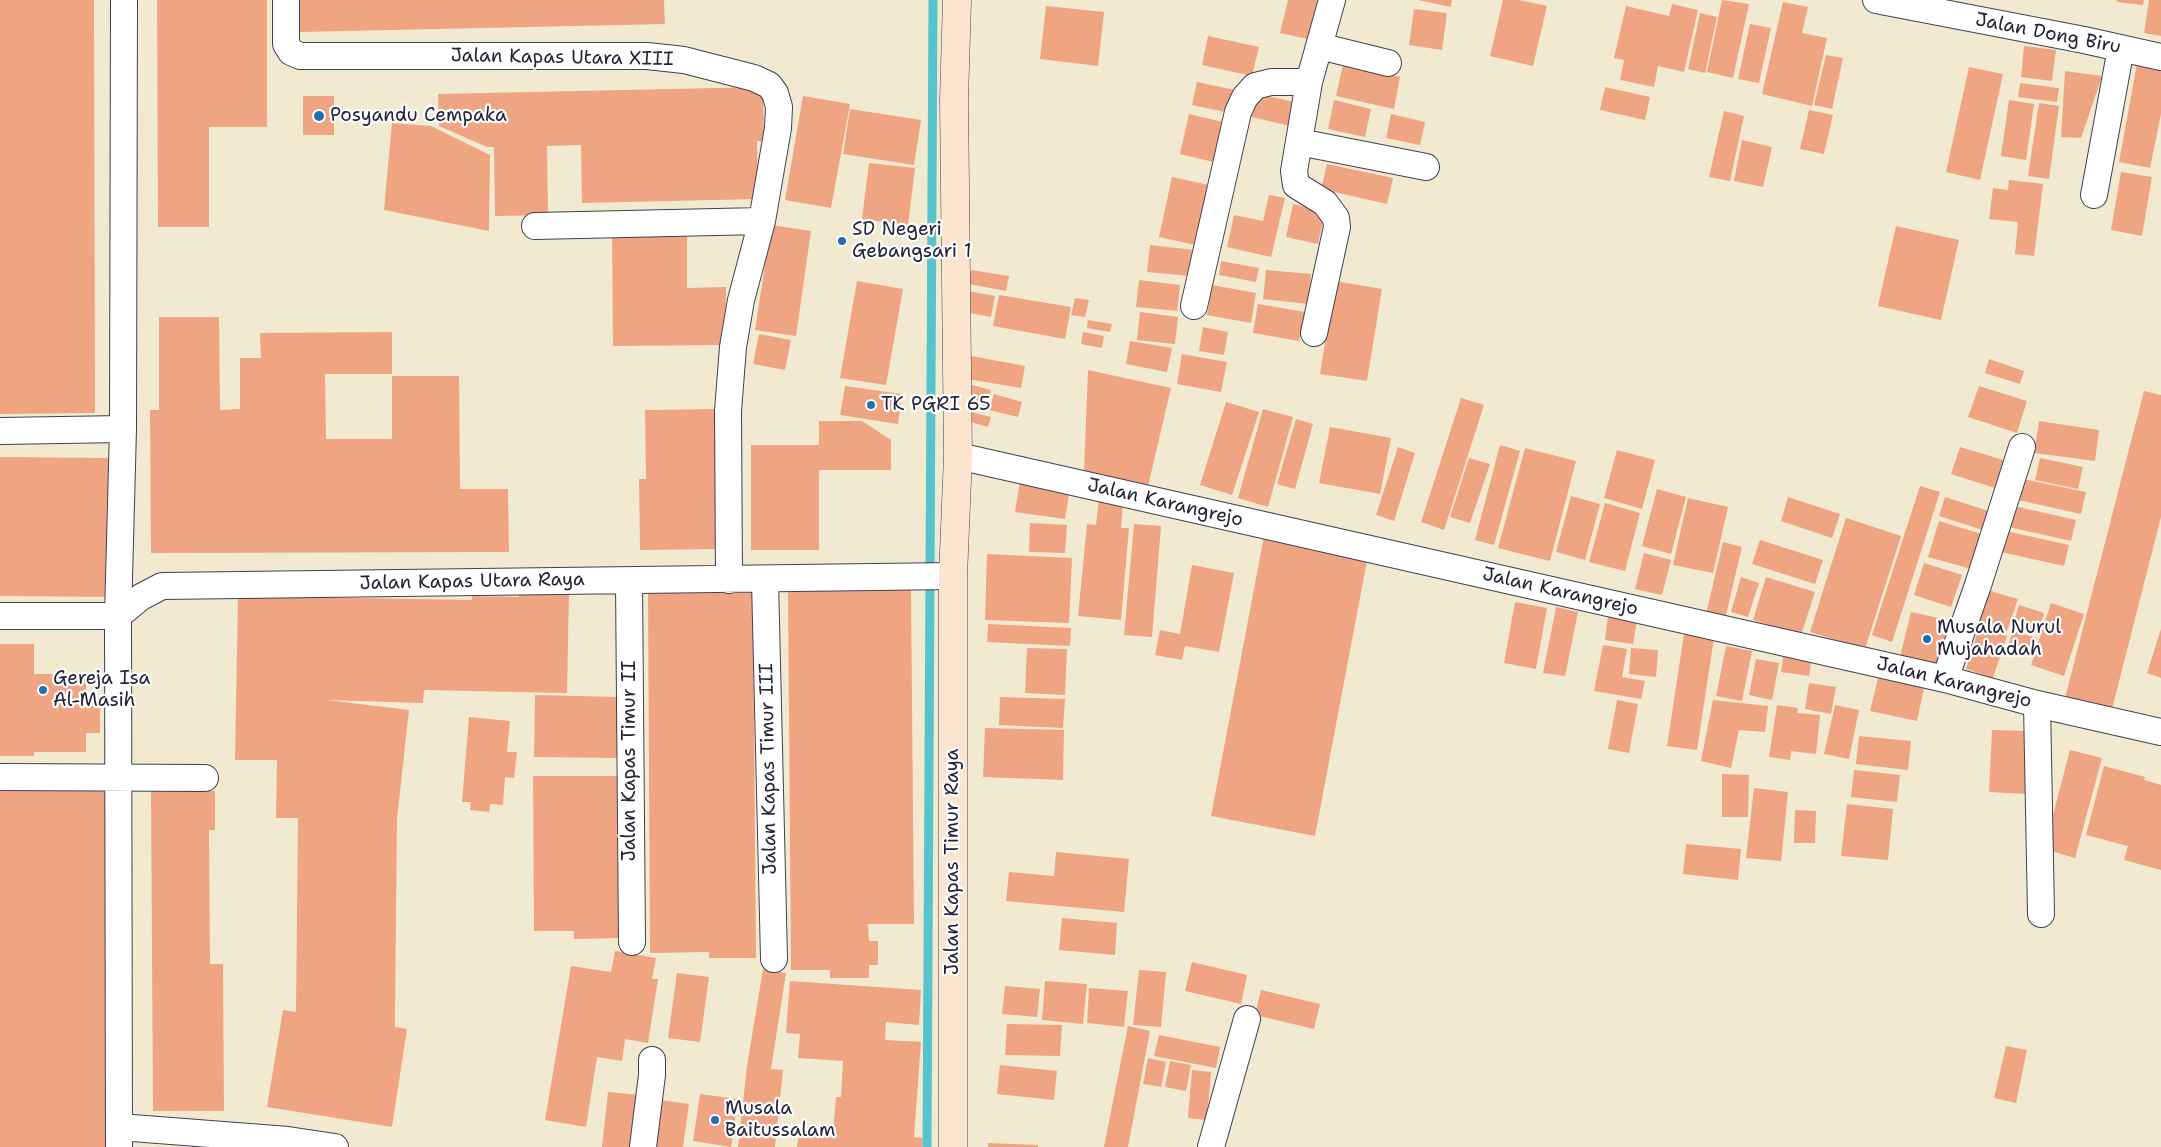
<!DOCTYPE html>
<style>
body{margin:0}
canvas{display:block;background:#f2e9d1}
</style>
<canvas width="2161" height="1147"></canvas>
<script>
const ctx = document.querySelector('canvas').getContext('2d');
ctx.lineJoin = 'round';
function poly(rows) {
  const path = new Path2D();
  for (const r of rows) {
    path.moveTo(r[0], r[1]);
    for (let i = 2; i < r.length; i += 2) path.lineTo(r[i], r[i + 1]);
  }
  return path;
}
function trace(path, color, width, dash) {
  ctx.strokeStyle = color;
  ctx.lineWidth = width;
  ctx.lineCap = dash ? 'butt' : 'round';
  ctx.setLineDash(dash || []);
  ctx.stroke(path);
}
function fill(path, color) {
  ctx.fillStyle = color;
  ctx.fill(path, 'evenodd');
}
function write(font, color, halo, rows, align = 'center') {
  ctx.font = font + ' "Shantell Sans",sans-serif';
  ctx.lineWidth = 4.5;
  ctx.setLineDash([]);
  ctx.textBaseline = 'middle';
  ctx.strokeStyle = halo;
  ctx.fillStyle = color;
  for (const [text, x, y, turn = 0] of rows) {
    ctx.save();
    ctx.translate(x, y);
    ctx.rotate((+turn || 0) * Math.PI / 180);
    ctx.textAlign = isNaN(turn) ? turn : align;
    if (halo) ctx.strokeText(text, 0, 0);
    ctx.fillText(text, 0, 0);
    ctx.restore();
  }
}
const stream = poly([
 [927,1147,933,0]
]);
const building = poly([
 [0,0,94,0,95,413,0,414],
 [157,0,267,0,267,127,209,127,209,227,158,227],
 [299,0,664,0,665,24,300,32],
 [1288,0,1317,0,1308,39,1280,33],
 [1418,0,1452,0,1451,7],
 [1503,0,1519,0,1547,6,1533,66,1490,56],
 [1722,0,1749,4,1733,78,1707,72],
 [2117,0,2144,0,2143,5,2117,2],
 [2149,0,2161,0,2161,36,2144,33],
 [1783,2,1808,7,1802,33,1827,38,1812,106,1762,94],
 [1672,4,1698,10,1684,72,1658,66,1654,87,1620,80,1624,60,1614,58,1626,6,1669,16],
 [1046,6,1104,12,1098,66,1040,59],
 [1414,9,1447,13,1442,50,1409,45],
 [1700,13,1717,17,1705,73,1688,69],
 [1750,24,1771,28,1759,83,1738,79],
 [1208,36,1259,47,1252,76,1202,65],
 [2024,46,2056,50,2052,81,2021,77],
 [1826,55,1843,58,1832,109,1814,105],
 [2138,58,2161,62,2161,114,2150,168,2119,162],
 [1343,64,1400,77,1394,109,1336,96],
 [1969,67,2003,74,1980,180,1946,172],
 [2065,71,2102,76,2081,138,2061,137],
 [1197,82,1235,90,1230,113,1192,105],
 [2020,83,2059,88,2057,102,2018,97],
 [763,87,764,141,757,141,758,199,582,203,581,145,547,146,548,215,495,216,494,147,487,147,439,126,438,94],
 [1605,87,1650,97,1645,120,1600,110],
 [1258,94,1304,104,1298,128,1252,117],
 [303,96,334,96,334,135,303,135],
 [803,96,850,104,831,208,785,200],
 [1334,100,1371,109,1365,137,1328,129],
 [2009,100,2034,104,2026,160,2001,156],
 [2039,103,2059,106,2049,179,2028,176],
 [850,109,921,120,914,165,843,154],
 [1809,110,1833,115,1824,154,1800,149],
 [1724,111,1744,116,1730,181,1709,177],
 [1189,114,1231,124,1222,164,1180,154],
 [1391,114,1425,122,1420,145,1386,138],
 [392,123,431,126,490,155,489,231,384,210],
 [1742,140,1772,147,1763,187,1734,181],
 [869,163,915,168,908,225,862,219],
 [1327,164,1393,178,1387,204,1321,189],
 [2121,172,2152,177,2142,236,2111,230],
 [1172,177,1218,187,1204,247,1159,237],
 [2009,180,2043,184,2034,256,2015,254,2018,222,1989,219,1993,188,2008,190],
 [1269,195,1285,198,1271,257,1227,247,1234,215,1263,221],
 [1293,204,1325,211,1318,244,1286,237],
 [771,225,811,231,796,336,755,330],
 [1896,226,1959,240,1941,320,1878,306],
 [612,228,687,228,687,288,726,287,726,345,613,346],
 [1150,245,1194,250,1191,276,1147,272],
 [1221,261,1259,268,1256,282,1219,275],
 [971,270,1009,276,1006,291,969,284],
 [1266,270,1311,274,1308,304,1263,299],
 [1139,280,1180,285,1177,311,1136,307],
 [857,281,903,289,886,385,840,378],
 [1335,281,1382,289,1367,381,1320,374],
 [1212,285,1256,293,1251,323,1207,315],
 [968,291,995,296,991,317,964,312],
 [999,295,1071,307,1065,339,993,326],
 [1075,298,1089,300,1085,317,1071,315],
 [1258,304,1305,312,1299,341,1253,333],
 [1140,312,1178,317,1175,344,1137,340],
 [159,317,219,317,220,410,240,409,240,358,261,358,260,333,392,332,392,374,325,374,326,439,392,439,392,376,459,376,460,489,508,489,509,552,151,553,150,410,159,410],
 [1088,320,1112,324,1110,332,1087,328],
 [1203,327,1228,332,1224,355,1199,351],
 [1083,332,1104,336,1102,348,1081,344],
 [759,334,791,340,785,370,753,364],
 [1130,341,1172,348,1167,372,1126,364],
 [1182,354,1227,362,1221,392,1177,384],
 [966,355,1025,366,1021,388,961,378],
 [1989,359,2024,371,2020,384,1985,373],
 [1088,370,1171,388,1148,486,1084,472],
 [965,383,991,390,986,409,960,402],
 [845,386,902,394,898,424,840,415],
 [1979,386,2027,401,2017,433,1968,417],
 [2144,391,2161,395,2161,517,2111,713,2064,702],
 [994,394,1022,402,1018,417,989,410],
 [1461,398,1484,405,1444,530,1421,522],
 [1226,402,1259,412,1232,495,1200,485],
 [718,409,719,549,640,550,639,479,646,479,645,410],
 [1263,409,1293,417,1268,507,1238,498],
 [963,410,991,417,988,427,960,419],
 [1296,419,1313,424,1295,489,1277,484],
 [819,421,862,421,891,440,891,470,819,470,819,550,751,550,751,445,819,445],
 [2039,421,2099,430,2095,461,2034,453],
 [1330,427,1391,438,1380,494,1319,483],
 [1500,445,1520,451,1494,545,1475,540],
 [1398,447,1415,453,1394,521,1376,515],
 [1960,447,2010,462,2001,490,1951,474],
 [1525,448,1576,461,1550,561,1498,548],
 [1617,450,1655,460,1642,509,1604,498],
 [0,457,112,458,111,597,0,596],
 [1469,458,1490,464,1470,523,1450,517],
 [2040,458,2083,467,2078,489,2035,480],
 [2023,479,2086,492,2081,514,2018,500],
 [1020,481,1070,489,1065,519,1015,512],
 [1920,486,1940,492,1892,642,1872,635],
 [1657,489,1686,497,1671,554,1642,546],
 [1571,496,1600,504,1585,560,1556,552],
 [1788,497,1840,514,1832,538,1781,521],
 [1945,497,1995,513,1989,532,1939,516],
 [1099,498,1123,500,1121,528,1129,528,1121,620,1078,616,1087,524,1096,525],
 [1688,498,1728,507,1713,573,1673,565],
 [1605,503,1640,513,1625,571,1589,562],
 [2014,506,2076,520,2071,541,2009,527],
 [1846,518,1901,536,1865,649,1810,632],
 [1939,521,1985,535,1975,570,1928,557],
 [1030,523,1067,525,1065,553,1029,552],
 [1134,524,1161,526,1152,637,1124,635],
 [1265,531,1369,550,1315,836,1211,816],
 [2006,531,2069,545,2064,566,2001,552],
 [1760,540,1823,560,1815,584,1752,564],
 [1723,542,1742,547,1725,619,1706,614],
 [1644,553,1671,560,1662,595,1635,589],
 [987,554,1072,558,1069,623,985,620],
 [1924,563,1962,575,1951,607,1914,595],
 [1192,565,1234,573,1219,652,1185,646,1182,660,1155,655,1160,630,1180,634],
 [1741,577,1759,583,1748,617,1731,612],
 [1766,577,1815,592,1801,635,1753,620],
 [911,589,914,924,868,924,869,941,878,941,878,965,869,965,869,978,830,978,830,970,791,970,788,590],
 [1987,590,2018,599,2007,631,1977,622],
 [519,592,569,593,567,693,424,690,423,703,327,700,409,710,397,819,395,1013,395,1027,407,1029,392,1127,267,1107,283,1010,296,1012,298,818,276,818,277,760,235,760,238,596,472,600,472,596,519,597],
 [648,593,753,593,756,958,709,958,709,952,650,953],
 [1515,602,1547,608,1536,669,1504,663],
 [2051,603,2084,614,2064,676,2031,665],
 [2019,605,2044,613,2038,633,2013,625],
 [1556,607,1578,612,1565,676,1543,673],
 [1911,612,1953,621,1943,666,1900,657],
 [1608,616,1637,621,1633,644,1605,640],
 [988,624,1071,628,1070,646,987,642],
 [1979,627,2007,636,1993,678,1966,669],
 [2161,629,2161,678,2147,673],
 [2013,631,2037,638,2030,657,2007,649],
 [1684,634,1714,638,1697,750,1667,746],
 [0,644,34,644,34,674,86,674,86,706,100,706,100,733,86,733,86,752,34,752,34,756,0,756],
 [1603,645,1627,649,1622,677,1645,681,1641,699,1594,691],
 [1726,646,1752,651,1742,701,1716,696],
 [1027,648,1067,649,1065,695,1025,693],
 [1631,648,1658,650,1656,677,1629,674],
 [1784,651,1812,655,1809,676,1781,672],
 [1756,659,1779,663,1772,700,1749,695],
 [1878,678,1924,688,1917,721,1870,711],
 [1809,683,1836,687,1831,714,1805,709],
 [535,695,620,697,619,758,534,757],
 [1000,697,1065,699,1063,728,999,725],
 [1617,700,1638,704,1629,753,1608,749],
 [1713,700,1768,706,1765,732,1739,730,1731,768,1701,761],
 [1777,705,1798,708,1797,713,1820,715,1816,754,1791,751,1790,760,1769,757],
 [1835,705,1859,710,1849,759,1824,754],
 [469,717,510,721,507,752,517,752,514,778,505,777,503,805,490,804,489,812,470,810,471,802,462,802],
 [985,728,1064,730,1063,780,983,777],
 [1992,730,2028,731,2025,794,1989,792],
 [1859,736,1911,741,1908,770,1856,764],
 [2070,750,2102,758,2075,858,2044,849],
 [2104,766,2145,777,2144,780,2161,785,2161,870,2124,860,2128,846,2086,835],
 [1854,770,1900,775,1897,802,1851,797],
 [1722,774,1749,775,1748,817,1722,817],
 [533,776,623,776,623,938,574,939,574,931,534,931],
 [111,788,112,1147,0,1147,0,789],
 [1754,788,1788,792,1781,861,1746,858],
 [151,791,215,791,215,830,209,830,210,964,223,964,224,1111,153,1111],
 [1847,804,1893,809,1888,860,1841,856],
 [1795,810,1816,811,1815,843,1794,843],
 [1686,844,1741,849,1738,880,1683,874],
 [1056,852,1129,859,1124,912,1006,901,1009,872,1054,876],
 [1062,918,1117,923,1115,955,1059,950],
 [615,951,656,958,652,979,658,979,648,1043,625,1039,622,1061,597,1057,586,1127,545,1120,571,966,611,972],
 [1192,962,1247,975,1241,1004,1185,991],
 [763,969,786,973,771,1069,783,1070,775,1147,738,1147,747,1066],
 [1139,970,1166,972,1161,1027,1133,1025],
 [677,973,709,977,700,1042,668,1038],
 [790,981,921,990,919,1025,886,1022,885,1040,921,1042,914,1137,923,1138,922,1147,797,1147,799,1130,833,1132,836,1097,841,1097,843,1061,798,1058,800,1034,786,1033],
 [1045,981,1087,984,1083,1024,1042,1020],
 [1005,986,1040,989,1037,1017,1002,1014],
 [1089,988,1128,991,1124,1027,1087,1023],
 [1261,990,1320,1004,1314,1029,1255,1015],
 [1007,1024,1062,1025,1060,1056,1005,1055],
 [1128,1026,1150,1031,1128,1147,1104,1147],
 [1159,1035,1220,1047,1216,1068,1154,1056],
 [2006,1046,2027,1050,2016,1103,1994,1098],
 [1148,1058,1166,1062,1161,1087,1143,1084],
 [1170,1061,1191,1065,1186,1091,1165,1087],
 [1000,1065,1057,1071,1054,1100,997,1094],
 [1192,1070,1211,1072,1207,1120,1188,1118],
 [608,1092,641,1095,636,1147,602,1147],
 [700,1094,738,1099,731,1147,693,1141],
 [653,1099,689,1104,683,1147,646,1147],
 [988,1143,1038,1145,1038,1147,988,1147]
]);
const street = poly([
 [286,0,286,44,291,52,300,56,647,56,684,60,754,78,769,85,775,93,779,107,778,128,762,221,741,300,733,347,728,411,729,580],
 [1876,0,2084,40,2161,57],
 [1319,46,1388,63],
 [1299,142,1426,167],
 [2094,195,2121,48],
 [535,226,762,221],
 [1194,306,1238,112,1245,97,1255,86,1271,82,1309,82],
 [1314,333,1337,227,1336,218,1325,203,1296,185,1294,171,1309,82,1332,0],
 [0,431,123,429],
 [958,456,1945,679,2037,704,2161,732],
 [765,580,774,959],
 [629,581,632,942],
 [0,616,118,616,141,597,162,586,953,576],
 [1945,679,1978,585,2022,447],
 [2037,704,2041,914],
 [0,777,205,778],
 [119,1127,288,1140,335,1147],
 [119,1147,118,616,123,429,124,0],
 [643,1147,652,1075,652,1060],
 [1211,1147,1247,1019]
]);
const secondary = poly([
 [953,1147,953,576,958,456,954,100,957,0]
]);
const markers = [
 [319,116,6,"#1f6fb2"],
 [842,241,5,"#1f6fb2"],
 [871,405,5,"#1f6fb2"],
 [1927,639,5,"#1f6fb2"],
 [43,690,5,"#1f6fb2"],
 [715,1120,5,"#1f6fb2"]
];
const streetNames = [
 ["Jalan Dong Biru",2048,34,11],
 ["Jalan Kapas Utara XIII",562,58,1],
 ["Jalan Karangrejo",1165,503,13],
 ["Jalan Kapas Utara Raya",472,582,-1],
 ["Jalan Karangrejo",1560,592,13],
 ["Jalan Karangrejo",1954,683,14],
 ["Jalan Kapas Timur II",630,761,-90],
 ["Jalan Kapas Timur III",769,769,-91],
 ["Jalan Kapas Timur Raya",953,862,-90]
];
const poiNames = [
 ["Posyandu Cempaka",330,116],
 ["SD Negeri",852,230],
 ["Gebangsari 1",852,252],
 ["TK PGRI 65",881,405],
 ["Musala Nurul",1937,628],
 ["Mujahadah",1937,650],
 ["Gereja Isa",53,679],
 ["Al-Masih",53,701],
 ["Musala",725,1109],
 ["Baitussalam",725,1131]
];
trace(stream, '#56c4ca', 9);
fill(building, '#f0a582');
trace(street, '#414052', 28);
trace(secondary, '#414052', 29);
trace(street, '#fff', 26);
trace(secondary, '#fbe5cf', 28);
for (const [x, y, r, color] of markers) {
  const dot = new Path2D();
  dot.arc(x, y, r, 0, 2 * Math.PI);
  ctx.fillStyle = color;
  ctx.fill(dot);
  trace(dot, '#fff', 2);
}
write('19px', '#22223b', '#fff', streetNames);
write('19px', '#22223b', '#fff', poiNames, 'left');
</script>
